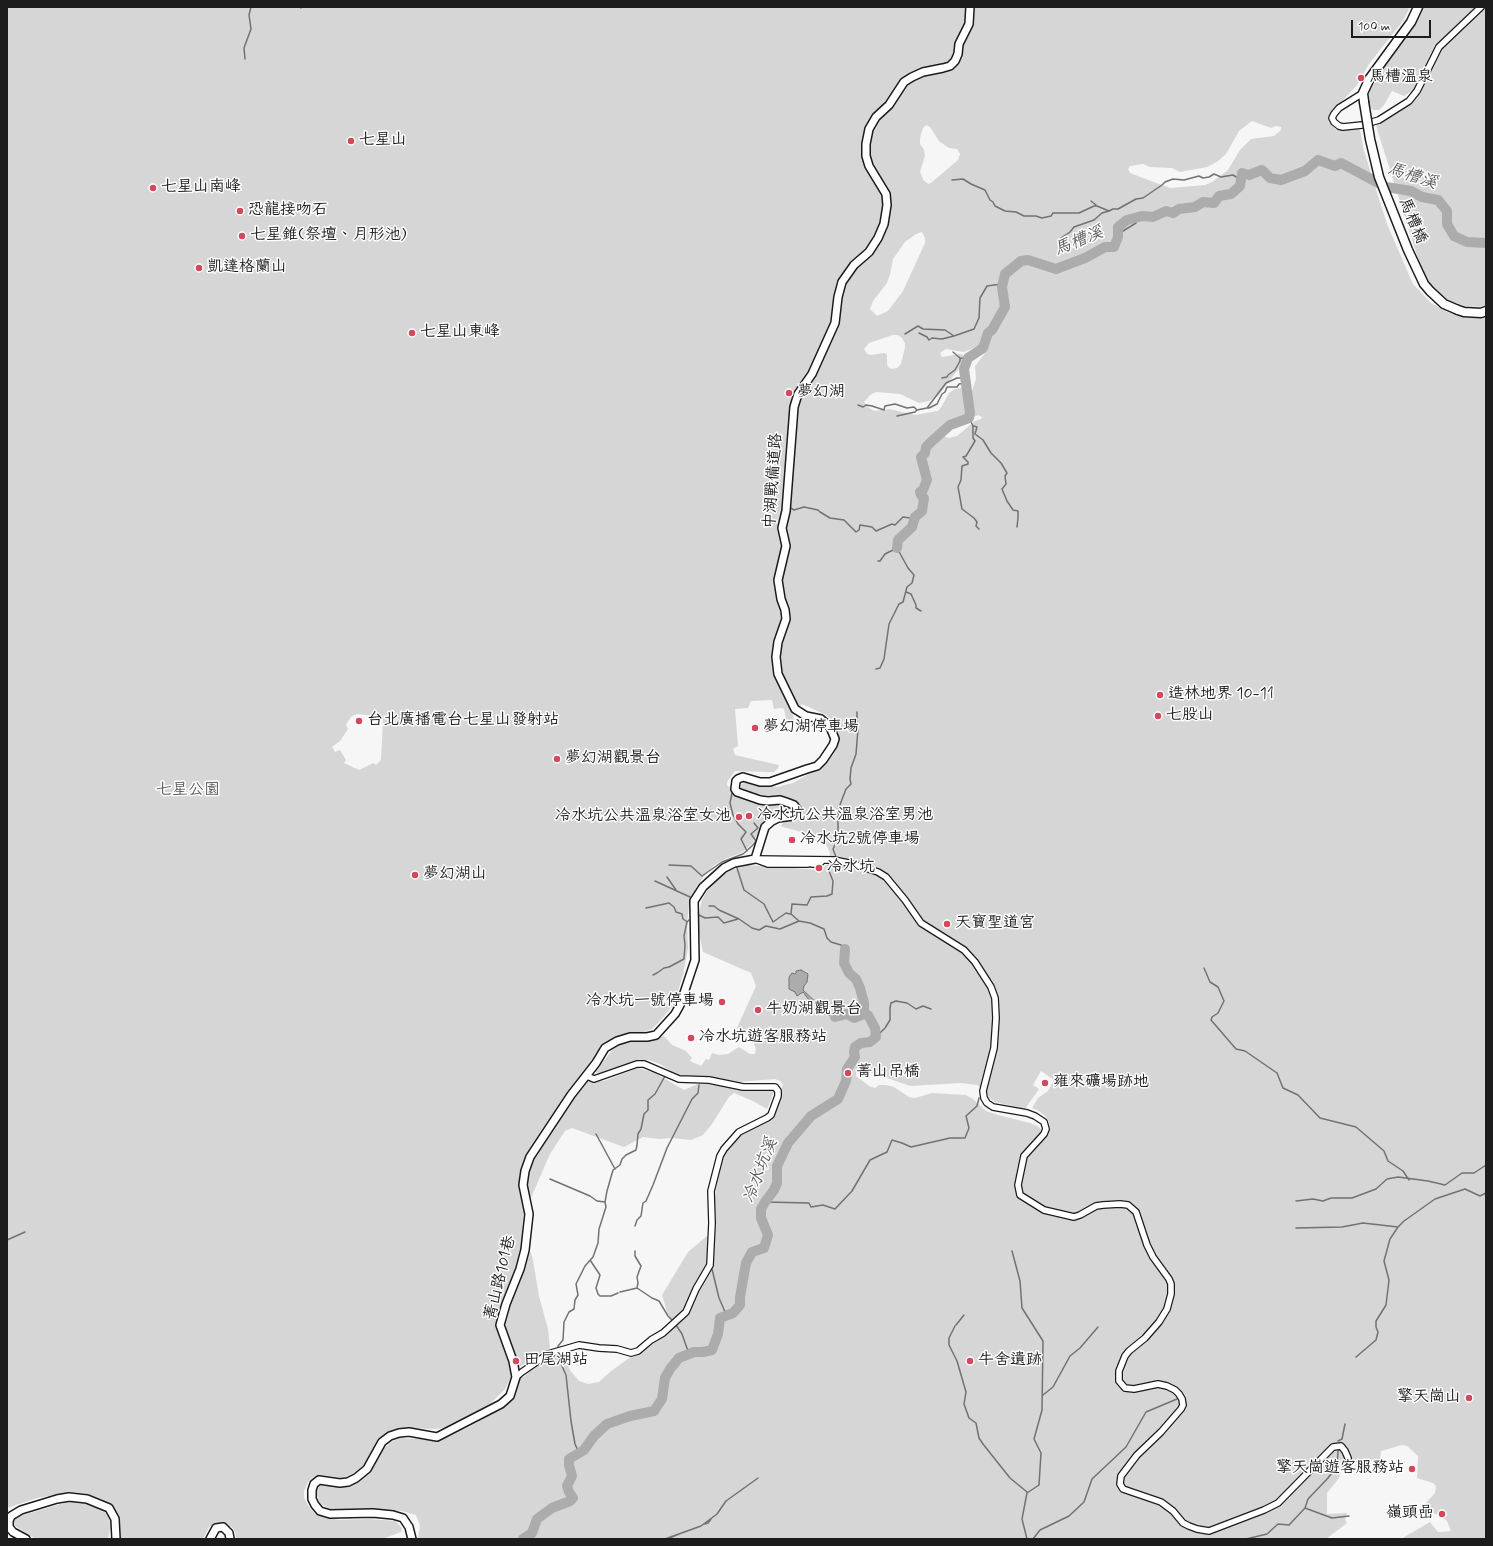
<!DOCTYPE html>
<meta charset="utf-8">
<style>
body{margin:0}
#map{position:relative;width:1493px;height:1546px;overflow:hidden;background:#f6f6f6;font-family:Mynerve,sans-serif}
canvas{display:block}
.frame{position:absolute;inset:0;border:8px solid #1c1c1c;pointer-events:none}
.scale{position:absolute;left:1351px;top:20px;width:80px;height:18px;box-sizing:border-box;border:2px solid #1c1c1c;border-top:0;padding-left:5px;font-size:12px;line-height:14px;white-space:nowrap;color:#1c1c1c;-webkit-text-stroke:3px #fff;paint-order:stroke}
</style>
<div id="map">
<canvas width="1493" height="1546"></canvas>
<div class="frame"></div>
<div class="scale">100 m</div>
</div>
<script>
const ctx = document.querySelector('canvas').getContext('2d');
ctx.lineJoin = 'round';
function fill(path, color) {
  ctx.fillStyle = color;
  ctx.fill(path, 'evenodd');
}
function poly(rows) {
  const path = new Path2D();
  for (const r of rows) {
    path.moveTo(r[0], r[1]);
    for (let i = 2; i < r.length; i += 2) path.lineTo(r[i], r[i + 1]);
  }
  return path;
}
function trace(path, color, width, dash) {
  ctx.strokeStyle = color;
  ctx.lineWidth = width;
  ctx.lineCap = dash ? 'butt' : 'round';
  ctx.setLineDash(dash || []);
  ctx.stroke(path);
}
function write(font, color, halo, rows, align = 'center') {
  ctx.font = font + ' Mynerve,"LXGW WenKai TC",sans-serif';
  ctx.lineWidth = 3;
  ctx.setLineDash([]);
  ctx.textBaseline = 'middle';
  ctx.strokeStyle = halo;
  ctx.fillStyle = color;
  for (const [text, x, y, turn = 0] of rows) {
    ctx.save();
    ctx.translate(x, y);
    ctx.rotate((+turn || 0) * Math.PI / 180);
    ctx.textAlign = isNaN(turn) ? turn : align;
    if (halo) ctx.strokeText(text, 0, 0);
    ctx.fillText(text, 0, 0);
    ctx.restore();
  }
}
const green = poly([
 [7,7,1410,7,1403,21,1369,64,1357,85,1344,99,1332,110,1328,117,1329,122,1335,129,1345,130,1355,128,1360,130,1364,151,1387,224,1413,284,1431,303,1447,312,1465,318,1478,317,1486,315,1486,1539,1401,1539,1430,1522,1438,1532,1451,1531,1447,1521,1440,1516,1426,1510,1425,1504,1435,1493,1436,1486,1433,1483,1417,1478,1418,1456,1407,1446,1402,1445,1381,1451,1380,1460,1369,1461,1343,1465,1339,1478,1327,1493,1327,1514,1347,1513,1345,1519,1347,1523,1326,1539,418,1539,420,1526,416,1515,402,1511,363,1509,341,1511,329,1509,320,1503,315,1490,320,1486,348,1486,359,1480,366,1475,383,1449,391,1442,400,1438,439,1440,450,1436,473,1425,504,1406,511,1400,517,1389,520,1377,524,1377,536,1365,551,1355,560,1353,562,1354,570,1370,579,1381,588,1384,599,1382,610,1372,629,1358,637,1355,668,1334,675,1326,667,1312,662,1295,688,1252,707,1236,715,1233,716,1222,714,1204,719,1167,724,1153,742,1132,768,1120,780,1093,783,1084,780,1081,775,1079,738,1082,703,1076,685,1077,675,1074,660,1064,649,1060,636,1061,607,1072,597,1073,595,1072,613,1049,621,1044,632,1041,651,1040,664,1036,672,1045,686,1051,692,1058,690,1061,701,1066,706,1059,709,1060,712,1053,719,1055,728,1054,739,1047,750,1054,755,1054,756,1049,752,1038,737,1028,756,986,751,973,703,952,699,933,699,913,702,900,707,891,720,877,731,870,747,865,820,870,829,863,830,853,827,846,815,836,780,826,786,820,800,816,803,810,800,805,794,800,784,797,755,794,740,788,739,786,746,782,777,787,793,783,824,765,834,753,838,742,838,734,830,719,826,715,802,704,793,715,794,721,790,724,787,723,784,709,781,708,774,709,772,700,751,701,748,708,735,709,738,746,733,749,735,755,779,765,778,768,774,772,767,772,735,771,727,782,727,785,733,790,790,807,791,809,790,811,778,814,766,819,752,844,741,853,727,858,714,865,704,876,696,888,689,904,687,924,688,948,683,975,674,1004,660,1021,652,1029,645,1032,630,1034,593,1062,582,1075,592,1081,604,1081,638,1068,655,1073,684,1090,698,1084,707,1084,744,1089,767,1088,774,1091,769,1105,767,1109,753,1101,734,1093,729,1097,712,1124,703,1135,691,1140,671,1138,659,1139,643,1137,624,1147,572,1128,565,1131,550,1154,523,1216,522,1243,531,1253,533,1260,539,1296,548,1329,550,1348,531,1359,518,1368,510,1379,505,1389,488,1406,448,1427,436,1429,405,1428,395,1430,377,1440,366,1462,360,1469,352,1474,343,1478,321,1475,313,1477,308,1482,304,1491,304,1498,308,1505,314,1513,324,1517,339,1520,368,1519,395,1521,402,1528,401,1532,382,1539,236,1539,235,1532,232,1527,215,1524,209,1527,203,1539,120,1539,120,1523,115,1511,101,1499,88,1494,73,1492,37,1498,7,1508],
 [1252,121,1271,128,1276,126,1281,127,1281,130,1274,136,1251,139,1240,150,1228,170,1212,182,1205,185,1170,188,1143,178,1130,173,1128,169,1130,166,1143,164,1150,167,1172,168,1180,172,1207,167,1218,161,1226,154,1239,131],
 [926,125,930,127,939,141,943,144,949,148,957,149,960,154,958,160,932,182,929,184,924,181,920,172,925,156,924,150,920,144,920,138,923,128],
 [922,232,925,238,925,243,903,291,888,311,877,316,870,309,873,301,887,283,890,274,893,259,905,242,916,234],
 [893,335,897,335,901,337,905,343,905,347,901,364,897,368,891,369,888,367,887,363,887,354,884,353,871,355,867,354,864,349,869,343],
 [982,344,987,346,986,352,975,366,976,379,972,391,962,388,955,389,949,393,942,406,938,411,915,415,889,409,875,411,869,408,864,402,870,395,876,392,900,394,919,403,929,401,938,396,963,363,963,355,960,354,942,357,940,353,946,349,964,352],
 [978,415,982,417,981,419,975,421,957,436,948,438,944,436,945,433,949,428],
 [357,714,375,716,383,720,381,760,376,765,373,763,359,770,344,763,346,760,340,750,335,752,332,747,340,741,348,729,346,725,348,721,352,716],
 [797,973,804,986,803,990,819,1005,823,1005,829,1014,833,1016,818,1010,817,1005,809,1000,803,991,795,992,789,989,789,977,791,975],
 [859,1068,910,1086,961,1083,977,1085,986,1092,989,1098,995,1102,1025,1109,1039,1089,1033,1085,1041,1071,1054,1080,1048,1091,1038,1098,1032,1108,1039,1111,1045,1116,1049,1122,1050,1129,1047,1134,1037,1126,1030,1123,998,1115,986,1111,973,1099,966,1095,932,1093,915,1098,909,1097,894,1087,886,1085,879,1085,875,1088,869,1086,856,1076,856,1070],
 [1424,7,1486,7,1486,305,1480,307,1465,306,1450,301,1436,291,1428,282,1423,273,1414,246,1379,135,1376,125,1409,103,1412,93,1410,92,1404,96,1392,91,1384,105,1379,110,1373,110,1370,107,1368,100,1370,91,1385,62],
 [71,1501,94,1505,106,1513,111,1524,108,1539,36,1539,13,1525,13,1520,20,1516]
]);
const water = poly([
 [801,970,808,974,807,982,804,986,803,990,819,1005,823,1005,829,1014,835,1017,821,1013,818,1010,817,1005,809,1000,803,992,797,996,795,992,789,989,789,977,792,973,795,974,796,973,796,971,801,970]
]);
const stream = poly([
 [300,7,301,8],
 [245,59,244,48,251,29,249,15,251,7],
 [952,180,963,179,971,184,985,190,990,200,993,202,995,206,1005,211,1016,212,1024,216,1036,216,1042,218,1051,216,1053,213,1079,213,1094,206,1097,206,1109,211,1113,209,1118,209,1136,199,1143,198,1162,185,1165,182,1173,179,1184,180,1199,176,1203,178,1209,177,1214,174,1221,177,1233,175,1241,180],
 [1091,201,1096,205],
 [1118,237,1123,231,1136,223,1137,217],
 [1061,238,1070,232,1074,227,1094,220,1102,213,1109,211],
 [919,333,927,337,929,340,932,338,942,339,954,336],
 [905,334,918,326,923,329,945,330,954,336,974,329,979,318,980,298,987,286,1002,284],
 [953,352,960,358],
 [942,378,947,377,948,375,955,370,960,361,960,358,968,359],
 [858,405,863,407,866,405,872,406,884,410,885,406,895,404,907,408,914,407,917,410,927,408,946,383,957,378,965,378],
 [927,408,929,408,937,404,942,394,945,392,947,387,957,387,959,384,966,383],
 [897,416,915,412,917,410],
 [969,418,973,426,973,438,975,441,966,456,963,457,968,462,968,464,962,466,961,480,958,487,962,509,974,518,977,522,976,526,979,529],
 [974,426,977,427,975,434,983,440,991,453,1001,463,1007,473,1005,476,1006,484,1002,489,1007,501,1013,510,1018,511,1018,518,1017,527],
 [789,507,794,510,804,507,818,510,820,512,830,518,844,520,856,532,859,530,860,525,872,527,876,531,892,524,895,525,903,517,910,518,914,520],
 [906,592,911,594,916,605,916,608,921,611],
 [876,669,880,668,884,659,889,624,899,604,903,602,907,587,912,583,914,575,908,568,897,548,885,554,880,561,878,561],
 [857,712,857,723],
 [732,793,730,803,733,815,738,824,746,832,741,839,747,851],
 [836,857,833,849,838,839,838,810,846,789,851,784,850,779,851,768,856,754,858,729],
 [835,864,835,866,830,868,829,871,833,881,832,894,827,896,811,897,807,905,792,904,791,914,799,921,810,923,824,929,827,938,831,942,841,945,845,949],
 [669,865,691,866,702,876,722,862,743,854,753,845,756,841,751,834,758,828,754,823],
 [737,868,744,890,764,904,773,922,786,913,790,914],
 [667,877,676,890],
 [655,881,690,897],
 [709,906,714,906,719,910,739,919,752,928,759,930,766,926,780,929,799,921],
 [646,908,669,903,674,907,676,912,682,914,683,919,686,921],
 [699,915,705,918,718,917,724,923,738,919],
 [1204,968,1210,982,1218,987,1224,1001,1218,1013,1212,1017,1211,1020,1236,1049,1245,1051,1277,1073,1283,1088,1298,1095,1320,1118,1356,1127,1384,1151,1388,1161,1403,1171,1409,1180],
 [653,975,657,973,664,968,669,967,684,959,685,945,684,936,687,922,689,920],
 [876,1037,885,1028,890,1020,890,1008,891,1003,896,1001,907,1003,916,1009,923,1006,931,1009],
 [596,1134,615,1169],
 [550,1179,590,1196,597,1201,605,1202],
 [1296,1201,1313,1199,1323,1201,1331,1198,1352,1198,1376,1189,1387,1179,1398,1177,1428,1181,1445,1185,1462,1173,1474,1173,1486,1165],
 [765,1202,809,1203,811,1207,823,1205,835,1209,852,1191,870,1160,887,1152,892,1140,902,1143,911,1147,950,1138,965,1138,969,1128,966,1116,977,1106,979,1098],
 [635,1226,637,1220,641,1216,643,1203,646,1201,653,1185,667,1148,692,1099,698,1093,699,1085],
 [1296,1228,1342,1227,1363,1223,1398,1227,1404,1221,1435,1199,1465,1189,1480,1196,1486,1193],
 [7,1240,25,1232],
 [635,1251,635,1256,641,1266,637,1277,638,1283,637,1288],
 [1012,1251,1020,1281,1022,1308,1043,1341,1042,1410,1034,1439,1041,1453,1039,1485,1027,1493,1022,1519,1027,1539],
 [590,1260,600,1275,596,1288,598,1294,600,1296,611,1296,618,1293],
 [712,1269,719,1298,726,1314],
 [620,1292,637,1288,652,1298,659,1301,668,1316,672,1320],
 [676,1325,682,1334,689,1354],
 [956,1325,964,1315],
 [955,1326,949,1338,949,1345,957,1361,966,1392,964,1404,969,1418,976,1423,979,1438,983,1444,1010,1478,1027,1492],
 [558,1349,558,1346,563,1340,564,1322,569,1312,574,1309,575,1300,578,1295,576,1284,585,1266,593,1257,598,1243,599,1229,606,1207,605,1202,607,1191,613,1170,620,1165,622,1159,626,1155,636,1150,637,1145,638,1134,641,1129,644,1114,648,1110,648,1100,655,1094,665,1076],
 [557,1355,566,1375,571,1421,575,1444,579,1453],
 [1356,1357,1376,1340,1378,1332,1376,1327,1376,1321,1386,1305,1389,1280,1384,1261,1390,1239,1398,1227],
 [1043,1395,1053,1387,1070,1356,1080,1348,1098,1327],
 [1338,1441,1342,1439,1345,1424],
 [1305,1508,1332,1518,1349,1516],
 [705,1524,708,1523,711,1519],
 [665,1539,701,1526,717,1514,726,1501,758,1478],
 [667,1539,679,1534],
 [1033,1539,1040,1530,1069,1516,1084,1502,1092,1479,1126,1447,1146,1412,1177,1399],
 [1246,1539,1267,1534,1278,1524,1289,1525,1305,1508,1308,1499,1328,1478,1337,1466,1338,1451]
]);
const river = poly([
 [897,548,898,540,912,527,915,517,922,511,924,498,921,495,920,492,923,490,927,480,921,457,925,453,926,447,931,442,950,425,969,418,970,413,964,369,968,358,983,348,988,333,992,330,1005,307,1002,287,1005,274,1021,261,1028,260,1056,269,1085,258,1105,247,1114,247,1118,237,1118,227,1127,220,1142,216,1153,217,1166,211,1173,213,1179,209,1195,207,1203,202,1214,203,1219,196,1231,194,1240,186,1242,173,1249,175,1262,170,1270,178,1281,180,1305,171,1318,160,1335,166,1341,163,1386,187,1411,191,1422,197,1438,200,1447,211,1447,224,1454,236,1467,242,1486,243],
 [845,949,844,963,849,973,856,979,860,988,864,1003,864,1014],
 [523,1539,532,1533,537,1519,552,1508,570,1501,573,1498,569,1492,567,1486,572,1476,569,1465,569,1459,584,1450,594,1436,607,1424,630,1416,654,1411,662,1399,665,1378,670,1369,679,1358,694,1352,703,1352,712,1350,718,1334,720,1318,733,1313,740,1305,740,1297,746,1263,752,1252,764,1248,768,1235,761,1218,761,1209,765,1202,774,1190,777,1183,777,1166,788,1143,811,1116,838,1099,846,1081,847,1069,855,1057,854,1052,855,1047,861,1043,870,1042,876,1037,875,1028,868,1015,864,1014,854,1018,847,1014,835,1017]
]);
const minor = poly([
 [1363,93,1339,108,1334,114,1332,118,1334,122,1339,126,1343,127,1362,125,1379,120,1409,101,1417,91,1439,47,1481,7],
 [755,859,834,860,853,864,878,872,886,877,905,900,921,923,964,950,975,962,991,987,995,998,996,1018,994,1048,983,1091,984,1098,987,1103,993,1107,1027,1113,1035,1116,1044,1122,1046,1129,1044,1134,1024,1156,1018,1185,1020,1195,1044,1210,1074,1217,1080,1215,1096,1206,1103,1205,1120,1204,1128,1205,1136,1212,1147,1245,1153,1257,1169,1279,1171,1284,1171,1294,1167,1309,1159,1322,1145,1338,1129,1351,1125,1356,1119,1371,1119,1381,1125,1388,1134,1389,1158,1384,1167,1386,1175,1390,1179,1394,1182,1399,1183,1405,1181,1409,1161,1432,1137,1455,1121,1476,1120,1484,1123,1489,1161,1502,1173,1511,1183,1523,1189,1526,1197,1529,1209,1531,1264,1510,1278,1503,1333,1447,1341,1446,1345,1451,1348,1458],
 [757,860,768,864,808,864],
 [804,862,813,864,819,864,822,861],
 [516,1377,522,1372,548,1354,579,1345,599,1348,617,1349,631,1353,638,1351,651,1340,663,1333,686,1312,696,1289,710,1265,712,1223,711,1191,720,1156,724,1149,739,1132,767,1118,771,1115,778,1096,778,1091,775,1087,743,1087,709,1080,679,1079,644,1064,637,1064,594,1079,587,1076]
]);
const tertiary = poly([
 [26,1539,13,1532,9,1527,9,1521,11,1516,21,1510,57,1499,69,1497,87,1499,109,1508,115,1519,116,1539],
 [210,1539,216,1528,223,1527,229,1533,230,1539],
 [412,1539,409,1527,403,1518,393,1515,373,1513,330,1514,320,1511,315,1505,312,1499,312,1490,314,1484,319,1480,340,1483,348,1482,356,1478,367,1469,382,1442,390,1436,399,1433,409,1432,437,1437,501,1404,510,1396,516,1377,513,1361,500,1325,506,1304,520,1269,525,1250,529,1214,523,1185,525,1171,530,1157,571,1095,596,1063,605,1048,617,1041,630,1037,647,1037,656,1035,675,1014,680,1005,695,960,694,901,703,887,724,868,734,863,755,859,765,827,772,821,778,818,793,816,797,812,797,809,794,805,786,802,780,800,768,801,760,800,737,792,735,789,736,781,738,779,743,777,760,782,770,782,807,769,817,766,823,760,833,745,835,739,830,727,821,719,806,716,795,709,778,674,776,657,778,642,786,619,785,610,781,599,778,580,786,546,782,528,786,511,794,407,798,394,812,374,835,323,838,297,842,282,854,265,869,252,878,238,884,224,887,205,886,194,869,166,866,156,866,144,869,129,876,117,889,105,904,82,912,77,923,72,943,68,950,66,955,61,958,54,959,44,969,24,970,7]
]);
const primary = poly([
 [1364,102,1363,93,1370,78,1411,22,1418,7],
 [1458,310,1464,312,1481,313,1486,311]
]);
const primaryBridge = poly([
 [1364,102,1370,139,1379,177,1408,250,1424,284,1430,291,1444,304,1458,310]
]);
const markers = [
 [1361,78,4,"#d1495b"],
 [351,141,4,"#d1495b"],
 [153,188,4,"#d1495b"],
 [240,211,4,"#d1495b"],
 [242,236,4,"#d1495b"],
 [199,268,4,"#d1495b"],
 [412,333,4,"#d1495b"],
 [789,393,4,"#d1495b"],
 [1160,695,4,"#d1495b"],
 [1158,716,4,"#d1495b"],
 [359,721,4,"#d1495b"],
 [755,728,4,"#d1495b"],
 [557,759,4,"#d1495b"],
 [749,816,4,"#d1495b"],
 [739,817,4,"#d1495b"],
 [792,840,4,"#d1495b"],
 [819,868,4,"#d1495b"],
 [415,875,4,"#d1495b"],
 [947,924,4,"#d1495b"],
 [722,1002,4,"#d1495b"],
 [758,1010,4,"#d1495b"],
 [691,1038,4,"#d1495b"],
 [848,1073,4,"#d1495b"],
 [1045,1083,4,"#d1495b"],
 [516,1361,4,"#d1495b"],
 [970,1361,4,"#d1495b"],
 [1469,1398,4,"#d1495b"],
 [1412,1469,4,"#d1495b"],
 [1442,1514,4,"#d1495b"]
];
const poiNames = [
 ["馬槽溫泉",1369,78],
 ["七星山",359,141],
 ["七星山南峰",161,188],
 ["恐龍接吻石",248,211],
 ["七星錐(祭壇、月形池)",250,236],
 ["凱達格蘭山",207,268],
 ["七星山東峰",420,333],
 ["夢幻湖",797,393],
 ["造林地界 10-11",1168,695],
 ["七股山",1166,716],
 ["台北廣播電台七星山發射站",367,721],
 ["夢幻湖停車場",763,728],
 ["夢幻湖觀景台",565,759],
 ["冷水坑公共溫泉浴室男池",757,816],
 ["冷水坑公共溫泉浴室女池",731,817,"right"],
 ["冷水坑2號停車場",800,840],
 ["冷水坑",827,868],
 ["夢幻湖山",423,875],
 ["天寶聖道宮",955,924],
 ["冷水坑一號停車場",714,1002,"right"],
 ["牛奶湖觀景台",766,1010],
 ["冷水坑遊客服務站",699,1038],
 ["菁山吊橋",856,1073],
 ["雍來礦場跡地",1053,1083],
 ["田尾湖站",524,1361],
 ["牛舍遺跡",978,1361],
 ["擎天崗山",1461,1398,"right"],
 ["擎天崗遊客服務站",1404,1469,"right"],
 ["嶺頭喦",1434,1514,"right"]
];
const streetNames = [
 ["馬槽橋",1412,221,67],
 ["中湖戰備道路",774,481,-86],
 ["菁山路101巷",501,1278,-76]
];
const parkNames = [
 ["七星公園",188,791]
];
const waterNames = [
 ["馬槽溪",1412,177,18],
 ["馬槽溪",1079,242,-22],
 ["冷水坑溪",761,1171,-69]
];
fill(green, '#d6d6d6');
fill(water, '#acacac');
trace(water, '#727272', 1);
trace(stream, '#727272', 1.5);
trace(river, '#acacac', 10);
trace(minor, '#1c1c1c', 8);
trace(tertiary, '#1c1c1c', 10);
trace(primary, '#1c1c1c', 11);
trace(minor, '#fff', 5.5);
trace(tertiary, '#fff', 7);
trace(primary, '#fff', 8);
trace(primaryBridge, '#1c1c1c', 11, []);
trace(primaryBridge, '#fff', 8);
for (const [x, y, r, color] of markers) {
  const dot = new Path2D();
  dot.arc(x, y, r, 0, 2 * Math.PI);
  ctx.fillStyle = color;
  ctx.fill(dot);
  trace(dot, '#fff', 1.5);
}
write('16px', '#1c1c1c', '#fff', poiNames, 'left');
write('16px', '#1c1c1c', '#fff', streetNames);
write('16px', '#5d5d5d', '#fff', parkNames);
write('italic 17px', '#5d5d5d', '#fff', waterNames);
</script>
